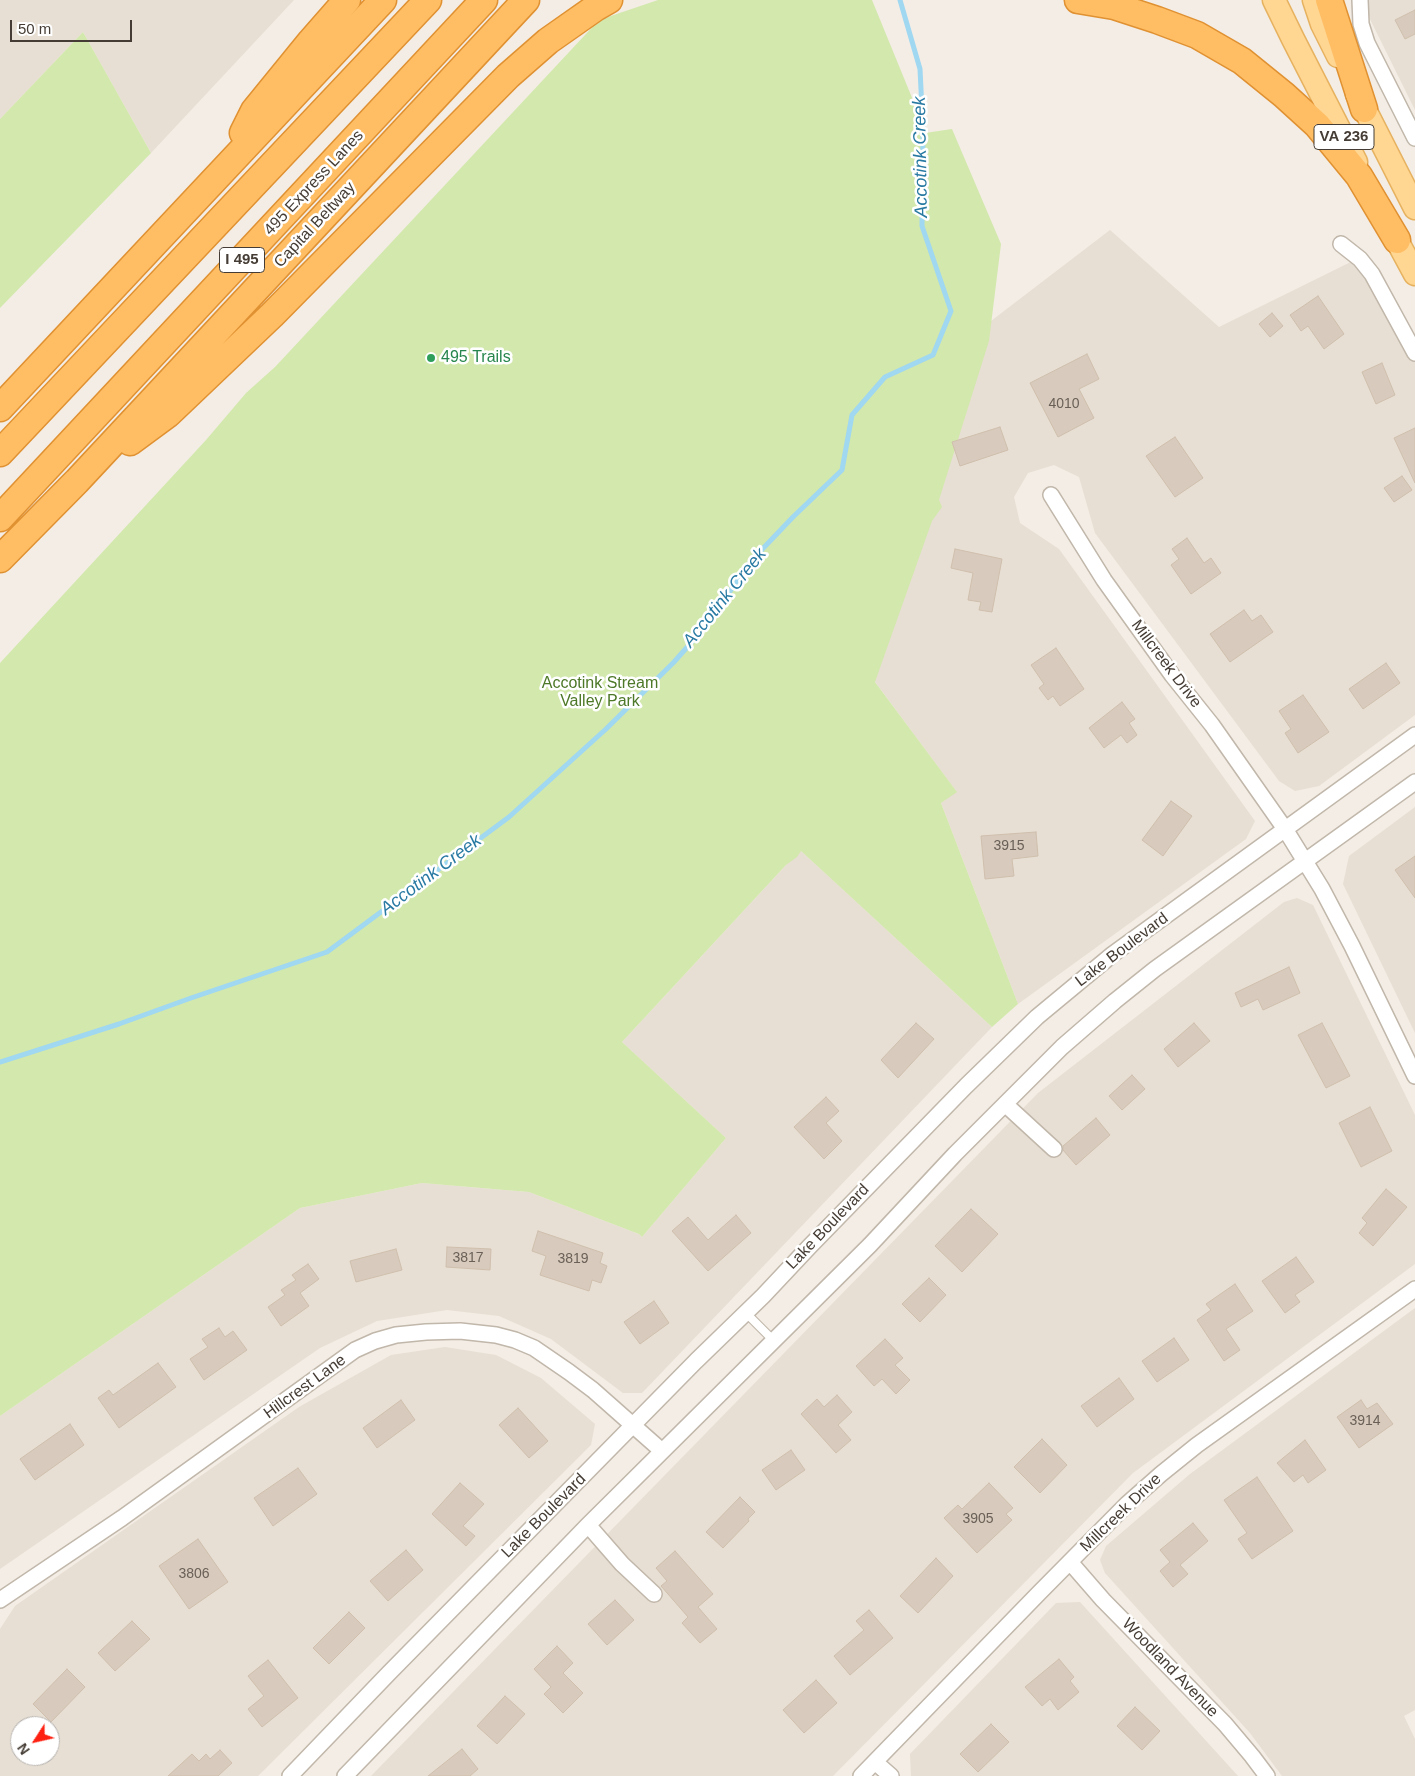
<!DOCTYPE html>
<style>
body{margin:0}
#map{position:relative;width:1415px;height:1776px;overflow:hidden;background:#f3ede5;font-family:Helvetica,sans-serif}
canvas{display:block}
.north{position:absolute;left:10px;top:1716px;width:50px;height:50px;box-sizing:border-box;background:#fff;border:1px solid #b5b1ae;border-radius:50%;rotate:235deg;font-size:14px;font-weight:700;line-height:20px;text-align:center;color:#453d35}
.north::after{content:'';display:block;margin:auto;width:18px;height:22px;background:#fe2011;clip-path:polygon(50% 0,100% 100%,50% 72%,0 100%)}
.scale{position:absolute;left:10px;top:20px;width:122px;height:22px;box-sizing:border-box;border:2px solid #453d35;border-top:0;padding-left:6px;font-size:15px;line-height:18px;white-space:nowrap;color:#453d35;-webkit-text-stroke:4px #fff;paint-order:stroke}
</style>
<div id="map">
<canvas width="1415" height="1776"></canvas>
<div class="north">N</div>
<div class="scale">50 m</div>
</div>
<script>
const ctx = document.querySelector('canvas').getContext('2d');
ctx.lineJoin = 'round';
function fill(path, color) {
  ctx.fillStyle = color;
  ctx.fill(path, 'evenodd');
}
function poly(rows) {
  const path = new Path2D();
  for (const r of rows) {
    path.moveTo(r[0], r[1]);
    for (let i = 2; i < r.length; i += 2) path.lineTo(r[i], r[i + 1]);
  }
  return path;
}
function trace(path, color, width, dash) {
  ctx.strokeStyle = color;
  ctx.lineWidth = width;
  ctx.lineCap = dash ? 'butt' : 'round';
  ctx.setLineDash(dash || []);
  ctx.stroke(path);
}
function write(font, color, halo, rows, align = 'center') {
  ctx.font = font + ' Helvetica,sans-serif';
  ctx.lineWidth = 5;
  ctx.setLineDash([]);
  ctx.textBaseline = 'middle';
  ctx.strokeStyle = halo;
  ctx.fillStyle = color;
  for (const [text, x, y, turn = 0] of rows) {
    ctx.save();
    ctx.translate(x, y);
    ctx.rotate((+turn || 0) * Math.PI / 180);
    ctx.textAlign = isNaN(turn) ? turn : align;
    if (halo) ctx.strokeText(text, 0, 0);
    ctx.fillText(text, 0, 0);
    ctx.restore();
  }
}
const residential = poly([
 [0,0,294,0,151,153,83,32,0,119],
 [1364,0,1415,0,1415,110,1363,5],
 [1110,230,1219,327,1367,254,1415,351,1415,715,1319,786,1295,791,1279,781,1095,533,1079,477,1054,465,1028,473,1014,497,1020,523,1059,549,1255,821,1246,839,1018,1004,941,803,956,791,847,644,894,408,940,360],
 [1415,807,1415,1033,1343,884,1349,856],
 [800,850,992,1027,642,1393,623,1393,551,1339,499,1316,447,1310,377,1321,320,1348,0,1569,0,1416,300,1208,422,1183,529,1192,639,1234,642,1237,726,1138,622,1042],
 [1297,898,1313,905,1415,1115,1415,1264,1133,1473,833,1776,371,1776,1038,1093,1284,902],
 [1415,1308,1415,1710,1404,1716,1415,1739,1415,1776,1282,1776,1250,1733,1105,1573,1100,1560,1106,1546,1190,1474],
 [445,1347,496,1355,541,1378,595,1424,591,1445,258,1776,0,1776,0,1629,15,1606,299,1407,391,1355],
 [20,1726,50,1726,50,1756,20,1756],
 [1080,1602,1238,1776,911,1776,910,1754,1056,1603]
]);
const green = poly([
 [658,0,872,0,924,127,925,133,952,129,1001,244,989,341,939,500,942,507,932,521,875,682,957,792,941,803,1018,1004,992,1027,801,851,797,857,786,865,622,1042,726,1138,642,1237,639,1234,529,1192,422,1183,300,1208,0,1416,0,663,206,440,246,393,275,367,599,20],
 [83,32,151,153,0,308,0,119]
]);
const stream = poly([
 [0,1062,119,1024,191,998,327,952,509,817,606,729,674,662,705,627,751,561,793,517,842,470,852,415,885,377,933,355,951,311,922,226,923,130,920,69,900,0]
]);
const building = poly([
 [1415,10,1415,34,1405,39,1395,20,1415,10],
 [1318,296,1344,334,1324,349,1308,326,1301,331,1290,315,1318,296],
 [1272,313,1283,326,1270,337,1259,324,1272,313],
 [1087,354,1099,379,1079,389,1094,418,1058,437,1030,383,1087,354],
 [1382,363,1395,395,1376,404,1362,372,1382,363],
 [1000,427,1008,450,960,466,952,442,1000,427],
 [1415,428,1415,483,1394,438,1415,428],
 [1175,437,1203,478,1175,497,1146,456,1175,437],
 [1402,476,1412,490,1394,502,1384,488,1402,476],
 [1187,538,1204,563,1211,558,1221,573,1191,594,1171,565,1179,559,1172,549,1187,538],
 [955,549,1002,559,992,612,979,610,981,602,968,600,973,573,951,568,955,549],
 [1244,610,1252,621,1261,615,1273,632,1230,662,1210,634,1244,610],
 [1056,648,1084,689,1060,706,1053,696,1048,700,1039,688,1044,684,1031,665,1056,648],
 [1386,663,1400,683,1363,709,1349,689,1386,663],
 [1303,695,1329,732,1298,753,1285,733,1291,729,1279,711,1303,695],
 [1122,702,1135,719,1129,723,1137,735,1127,743,1121,735,1104,748,1089,728,1122,702],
 [1171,801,1192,816,1163,856,1142,840,1171,801],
 [1036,832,1038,856,1012,859,1014,876,985,879,981,836,1036,832],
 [1415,856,1415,898,1395,870,1415,856],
 [1289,967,1300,993,1263,1010,1258,999,1241,1007,1235,993,1289,967],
 [916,1023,934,1039,898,1078,881,1060,916,1023],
 [1194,1023,1210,1041,1178,1067,1164,1049,1194,1023],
 [1322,1023,1350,1076,1326,1088,1298,1035,1322,1023],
 [1132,1075,1145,1089,1122,1110,1109,1096,1132,1075],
 [826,1097,839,1111,826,1123,842,1141,824,1159,794,1127,826,1097],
 [1370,1107,1392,1151,1361,1167,1339,1123,1370,1107],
 [1096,1118,1110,1135,1076,1165,1063,1150,1063,1146,1096,1118],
 [1386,1189,1407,1207,1373,1246,1359,1233,1367,1223,1362,1218,1386,1189],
 [971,1209,998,1234,962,1272,935,1246,971,1209],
 [736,1215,751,1233,708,1271,672,1231,688,1217,708,1240,736,1215],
 [538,1231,603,1253,600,1263,607,1266,601,1283,592,1280,589,1291,540,1275,546,1256,532,1251,538,1231],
 [447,1247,491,1249,490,1270,446,1267,447,1247],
 [396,1249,402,1270,356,1282,350,1261,396,1249],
 [1296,1257,1314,1282,1295,1295,1300,1302,1285,1313,1262,1281,1296,1257],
 [308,1264,319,1279,300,1293,309,1306,281,1326,268,1307,285,1295,281,1290,296,1280,292,1275,308,1264],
 [929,1278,946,1295,920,1322,902,1304,929,1278],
 [1235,1284,1253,1311,1226,1329,1240,1350,1224,1361,1197,1320,1211,1310,1206,1304,1235,1284],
 [654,1301,669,1323,640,1344,624,1322,654,1301],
 [219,1328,225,1337,233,1331,247,1350,204,1380,190,1359,208,1347,202,1339,219,1328],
 [1174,1338,1189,1360,1157,1382,1142,1361,1174,1338],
 [885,1339,903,1358,895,1365,910,1380,896,1394,882,1379,874,1386,856,1366,885,1339],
 [158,1363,176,1387,119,1428,98,1398,109,1390,113,1395,158,1363],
 [1119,1378,1134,1399,1097,1427,1081,1406,1119,1378],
 [837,1395,852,1412,838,1425,851,1440,836,1453,801,1414,817,1399,824,1407,837,1395],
 [401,1400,415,1420,377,1448,363,1428,401,1400],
 [1361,1400,1367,1409,1377,1403,1393,1424,1359,1448,1337,1417,1361,1400],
 [518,1408,548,1441,529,1458,499,1425,518,1408],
 [70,1424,84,1445,35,1480,20,1459,70,1424],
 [1042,1439,1067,1465,1040,1493,1014,1467,1042,1439],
 [1305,1440,1326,1470,1308,1483,1303,1475,1294,1482,1277,1463,1305,1440],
 [791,1450,805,1470,776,1490,762,1470,791,1450],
 [298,1468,317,1494,273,1526,254,1498,298,1468],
 [1257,1477,1293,1531,1252,1559,1238,1539,1247,1533,1224,1500,1257,1477],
 [460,1483,484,1504,463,1526,475,1536,466,1546,432,1514,460,1483],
 [989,1483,1013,1508,1006,1514,1012,1520,977,1553,944,1518,958,1505,962,1509,989,1483],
 [740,1497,755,1512,748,1519,749,1521,723,1548,706,1532,740,1497],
 [1193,1523,1208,1541,1180,1565,1188,1574,1173,1587,1160,1571,1170,1562,1160,1550,1193,1523],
 [198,1539,228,1582,189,1609,159,1566,198,1539],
 [406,1550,423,1570,388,1601,370,1581,406,1550],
 [675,1551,713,1594,698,1607,717,1629,700,1643,682,1623,688,1617,661,1586,667,1581,656,1568,675,1551],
 [936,1558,953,1576,918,1613,900,1596,936,1558],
 [615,1600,634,1620,607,1645,588,1624,615,1600],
 [869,1610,893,1638,850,1675,834,1656,864,1630,856,1621,869,1610],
 [349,1612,365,1628,329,1664,313,1648,349,1612],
 [132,1621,150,1639,115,1671,98,1653,132,1621],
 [557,1646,573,1663,563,1673,583,1693,563,1713,544,1694,551,1687,534,1669,557,1646],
 [1059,1659,1074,1677,1070,1681,1079,1692,1058,1710,1050,1699,1042,1706,1025,1687,1059,1659],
 [268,1660,298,1698,262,1727,248,1709,264,1696,248,1676,268,1660],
 [67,1669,85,1687,51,1722,33,1704,67,1669],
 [816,1680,837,1703,804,1733,783,1710,816,1680],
 [505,1696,525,1714,497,1744,477,1726,505,1696],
 [1135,1707,1160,1731,1142,1750,1117,1726,1135,1707],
 [991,1724,1009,1742,978,1772,960,1754,991,1724],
 [462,1749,478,1769,470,1776,428,1776,462,1749],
 [220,1750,232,1763,218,1776,168,1776,192,1754,199,1761,206,1754,210,1759,220,1750]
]);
const service = poly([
 [746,1313,774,1341]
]);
const minor = poly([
 [1360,0,1361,24,1367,43,1415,138],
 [1341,244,1360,259,1372,274,1415,353],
 [1051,495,1104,580,1172,675,1212,725,1285,829,1322,889,1352,946,1415,1076],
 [1005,1104,1054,1149],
 [588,1525,622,1564,654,1594],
 [1070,1562,1103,1600,1225,1724,1252,1756,1267,1776],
 [0,1600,122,1518,355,1350,375,1341,396,1335,426,1332,460,1331,496,1335,515,1340,534,1348,569,1372,593,1390,662,1451],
 [875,1762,891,1776],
 [290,1776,389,1673,696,1361,763,1296,810,1246,966,1086,1037,1017,1113,954,1415,735],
 [345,1776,588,1525,870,1245,955,1154,1062,1047,1115,1001,1155,969,1415,782],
 [861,1776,1039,1593,1127,1504,1161,1474,1197,1445,1415,1289]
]);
const primary = poly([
 [1274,0,1293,39,1356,162],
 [1314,0,1322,24,1338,56],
 [1357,94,1415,208],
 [1388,224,1415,274]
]);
const motorway = poly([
 [1078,0,1114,6,1157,20,1197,35,1242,61,1284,95,1317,125,1359,176,1397,240],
 [1329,0,1364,109],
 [243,133,254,111,311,41,347,0],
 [0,408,383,0],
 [130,442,168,414,272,315,508,76,548,41,595,8,609,0],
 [0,453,428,0],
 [0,518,484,0],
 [0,559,77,481,526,0]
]);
const markers = [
 [431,358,5,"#2e9e5b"]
];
const numberNames = [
 ["4010",1064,404],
 ["3915",1009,846],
 ["3817",468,1258],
 ["3819",573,1259],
 ["3914",1365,1421],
 ["3905",978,1519],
 ["3806",194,1574]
];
const shields = [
 [1344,137,60],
 [242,260,45]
];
const shieldNames = [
 ["VA 236",1344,137],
 ["I 495",242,260]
];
const streetNames = [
 ["495 Express Lanes",314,183,-47],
 ["Capital Beltway",315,225,-47],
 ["Millcreek Drive",1166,664,53],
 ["Lake Boulevard",1122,950,-37],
 ["Lake Boulevard",828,1227,-46],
 ["Hillcrest Lane",305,1387,-36],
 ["Millcreek Drive",1121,1513,-44],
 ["Lake Boulevard",544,1516,-45],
 ["Woodland Avenue",1170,1668,46]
];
const leisureNames = [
 ["495 Trails",441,358]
];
const parkNames = [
 ["Accotink Stream",600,684],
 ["Valley Park",600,702]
];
const waterNames = [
 ["Accotink Creek",921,157,-91],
 ["Accotink Creek",725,598,-51],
 ["Accotink Creek",431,875,-37]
];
fill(residential, '#e7dfd3');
fill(green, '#d3e8ad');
trace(stream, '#a0d7f1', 5);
fill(building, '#d8cbbd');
trace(building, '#d0bfad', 1);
trace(service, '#c1b7aa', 10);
trace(minor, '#c1b7aa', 18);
trace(primary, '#e6b260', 25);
trace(motorway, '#e09132', 29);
trace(service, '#fff', 8);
trace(minor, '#fff', 15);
trace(primary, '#ffd692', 22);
trace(motorway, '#ffbe64', 26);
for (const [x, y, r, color] of markers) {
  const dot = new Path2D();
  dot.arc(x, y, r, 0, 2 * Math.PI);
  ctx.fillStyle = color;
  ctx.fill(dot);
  trace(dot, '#fff', 2);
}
write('14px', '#6a6057', null, numberNames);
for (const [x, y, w] of shields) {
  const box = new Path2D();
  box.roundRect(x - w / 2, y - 12.5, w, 25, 4);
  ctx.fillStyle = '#fff';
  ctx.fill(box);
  trace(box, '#453d35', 1);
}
write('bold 15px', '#453d35', null, shieldNames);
write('16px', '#453d35', '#fff', streetNames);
write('16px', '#27864d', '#fff', leisureNames, 'left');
write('16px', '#4d7827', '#fff', parkNames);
write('italic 18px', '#297aa3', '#fff', waterNames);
</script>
